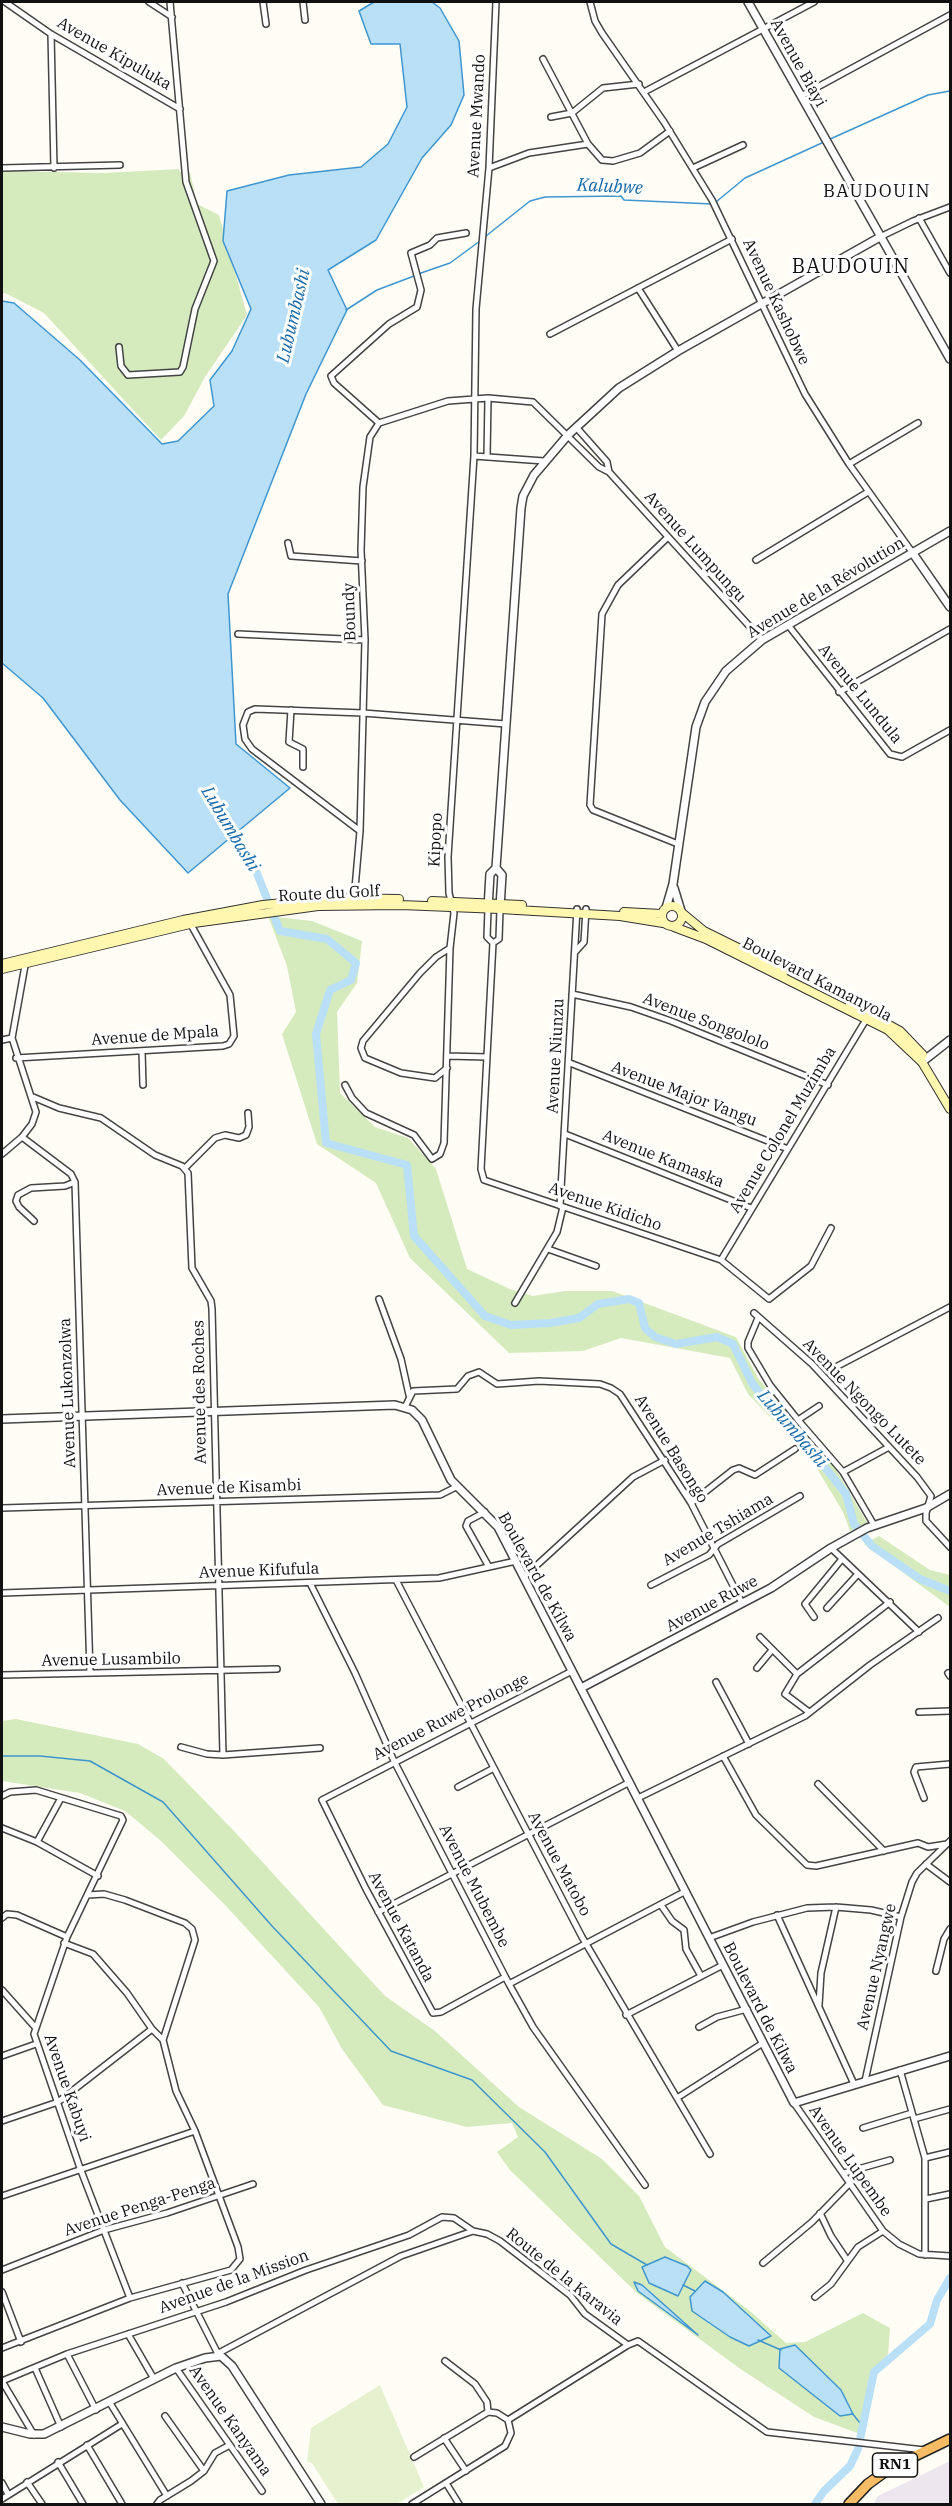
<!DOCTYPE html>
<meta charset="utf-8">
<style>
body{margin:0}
#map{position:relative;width:952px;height:2506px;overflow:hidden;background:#fffdf5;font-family:"IBM Plex Serif",serif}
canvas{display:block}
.frame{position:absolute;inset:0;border:3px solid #111;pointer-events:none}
</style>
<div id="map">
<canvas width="952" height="2506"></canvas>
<div class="frame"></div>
</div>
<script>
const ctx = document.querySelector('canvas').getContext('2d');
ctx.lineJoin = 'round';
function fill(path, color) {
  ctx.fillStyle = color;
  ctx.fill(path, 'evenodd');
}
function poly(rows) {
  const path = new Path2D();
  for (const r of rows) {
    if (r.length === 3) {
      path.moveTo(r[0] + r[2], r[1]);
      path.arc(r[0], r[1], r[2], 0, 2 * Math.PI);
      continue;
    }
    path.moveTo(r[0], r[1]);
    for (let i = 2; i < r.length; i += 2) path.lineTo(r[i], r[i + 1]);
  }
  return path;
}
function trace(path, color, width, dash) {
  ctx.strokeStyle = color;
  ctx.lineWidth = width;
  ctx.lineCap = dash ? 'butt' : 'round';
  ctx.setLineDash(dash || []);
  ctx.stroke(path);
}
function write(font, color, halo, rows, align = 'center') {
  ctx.font = font + ' "IBM Plex Serif",serif';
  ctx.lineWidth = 6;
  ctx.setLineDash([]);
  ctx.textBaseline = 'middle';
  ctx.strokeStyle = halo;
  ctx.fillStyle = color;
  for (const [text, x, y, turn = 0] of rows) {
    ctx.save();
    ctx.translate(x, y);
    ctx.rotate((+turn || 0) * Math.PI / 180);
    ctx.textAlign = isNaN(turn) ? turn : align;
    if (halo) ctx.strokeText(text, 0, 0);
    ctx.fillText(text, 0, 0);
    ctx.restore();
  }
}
const industrial = poly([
 [950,2461,950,2504,873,2504,878,2496]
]);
const green = poly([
 [179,169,180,172,190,172,197,204,219,215,247,315,205,377,184,416,161,440,44,313,5,293,2,294,2,171,105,173],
 [268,916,312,921,362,941,357,983,337,1012,340,1093,375,1127,408,1138,436,1169,467,1269,510,1289,533,1296,565,1291,612,1291,736,1337,758,1378,790,1416,824,1448,867,1523,850,1531,843,1512,813,1462,748,1394,730,1358,621,1338,583,1351,509,1353,410,1258,376,1183,317,1144,282,1034,296,1012,287,966],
 [879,1536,930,1570,950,1575,950,1607,864,1544],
 [16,1719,138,1744,164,1759,235,1832,385,1996,435,2031,519,2107,602,2159,639,2196,665,2247,750,2311,786,2343,805,2342,863,2313,890,2328,888,2355,873,2371,868,2406,860,2434,814,2417,739,2368,637,2293,510,2170,497,2152,518,2137,512,2123,467,2127,383,2105,342,2049,319,2007,226,1906,160,1840,125,1811,80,1793,2,1781,2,1721]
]);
const pitch = poly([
 [380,2385,424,2487,397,2504,338,2504,312,2463,307,2462,311,2428]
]);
const water = poly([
 [374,2,432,2,440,8,459,41,464,95,451,125,422,158,376,240,328,270,347,310,306,394,228,594,236,744,290,788,188,873,120,800,43,698,2,663,2,301,14,303,80,360,162,444,178,441,214,406,210,380,232,351,251,309,223,241,227,191,289,175,361,167,388,144,407,107,400,44,371,44,359,11,374,2],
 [665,2257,687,2266,691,2270,678,2296,649,2283,642,2267,665,2257],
 [705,2281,723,2292,771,2336,749,2346,730,2337,692,2311,690,2297,705,2281],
 [634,2282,642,2285,698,2335,638,2291,634,2282],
 [795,2345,841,2390,853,2414,840,2416,779,2368,780,2349,795,2345]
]);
const stream = poly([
 [828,140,928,95,950,91],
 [716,202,745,178,824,142],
 [486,236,530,201,545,197,621,196,624,200,712,204],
 [418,274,450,263,480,241],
 [346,310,377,290,414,276],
 [2,1756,40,1756,90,1761,163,1802,272,1926,391,2051,472,2080,545,2152,611,2244,647,2265],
 [683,2285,695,2291],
 [758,2340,781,2350],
 [852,2413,864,2428]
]);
const river = poly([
 [230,825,254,866,280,931,327,939,356,963,351,980,330,990,316,1034,326,1143,407,1165,414,1236,485,1316,511,1325,550,1323,579,1318,598,1304,629,1299,639,1303,645,1328,655,1337,676,1344,717,1337,733,1344,752,1383,773,1411,801,1437,846,1494,854,1524,872,1546,920,1579,950,1591],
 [815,2504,824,2491,850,2466,858,2449,874,2372,930,2324,937,2300,950,2278]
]);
const minor = poly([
 [5,2,51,34,180,109],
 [149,2,172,17],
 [263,2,266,24],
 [303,2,305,20],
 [590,2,595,21,602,33,664,122,712,200,805,394,849,464,912,552],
 [51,34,54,168],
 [543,59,588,144,602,160,613,161,640,153,670,131],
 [644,92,814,2],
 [801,96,950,15],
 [551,117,572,113,603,88,639,84],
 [2,168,120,165],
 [489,168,529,153,588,144],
 [693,168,743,145],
 [919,218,950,273],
 [880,237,913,221,950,207],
 [638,288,678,351],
 [550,334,732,239],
 [119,347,121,366,128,375,180,372,183,367,195,309,214,261,186,182,170,2],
 [379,423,334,383,331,376,389,324,417,307,421,290,411,253,430,245,437,238,466,233],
 [576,427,607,462,609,472],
 [474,456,544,461],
 [487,457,488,398],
 [849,464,918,423],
 [667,538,618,585,602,614,590,805,593,810,678,844],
 [288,543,291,556,362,561],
 [756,560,868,492],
 [788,625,890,754,902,757,950,730],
 [238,634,365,640],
 [839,692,950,629],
 [291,710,289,742,303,749,303,767],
 [360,831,252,749,245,739,243,725,248,712,255,709,363,713,506,724],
 [354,900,360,831,365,640,361,550,363,487,370,437,379,423,448,401,488,398,533,402,599,467,609,472,762,640],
 [488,909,487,937,493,943],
 [500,909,499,939,493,943,481,1169,484,1180,721,1260,769,1299,811,1266,831,1228],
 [575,952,584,942,586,909],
 [572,994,631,1007,671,1021,828,1085],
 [2,1040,12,1038],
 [142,1051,143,1085],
 [448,1056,487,1057],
 [16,1058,223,1046,229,1044,234,1036,230,995,190,923],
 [570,1063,788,1149],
 [447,1068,435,1078,401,1073,365,1058,361,1048,363,1041,420,973,436,957,450,948],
 [345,1085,352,1098,366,1113,414,1135,432,1159,440,1154,444,1143,450,948,454,913,449,893,448,857,474,456,476,309,489,168,496,2],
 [33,1097,59,1108,101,1118,155,1155,182,1166,188,1173,192,1268,211,1301,212,1309,223,1755],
 [565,1134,751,1208],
 [22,1137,71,1174,75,1182,90,1673],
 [2,1154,22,1137,32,1124,36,1112,12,1038,26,960],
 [185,1168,215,1138,225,1135,239,1138,246,1135,249,1127,248,1113],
 [560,1206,577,909],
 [34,1221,19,1207,16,1201,18,1195,31,1188,65,1186,75,1182],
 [548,1249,596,1266],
 [721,1260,867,1018],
 [379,1299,401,1359,409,1395],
 [515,1303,557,1232,563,1207],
 [754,1313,812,1364,917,1477,931,1496,926,1513,926,1521,950,1547],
 [758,1318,748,1342,748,1348,770,1385,798,1420],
 [832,1369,950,1307],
 [819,1406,798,1420,843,1472,874,1525],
 [405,1407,413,1391,457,1389,468,1376,479,1372,497,1384,539,1381,600,1384,611,1388,620,1394,691,1503,742,1603],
 [843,1472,889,1447],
 [691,1503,733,1470,739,1468,755,1475,795,1449],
 [2,1508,440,1495,456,1487],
 [485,1512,468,1521,466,1526,489,1567],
 [831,1548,919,1632],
 [524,1577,633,1477,665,1460],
 [396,1580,582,1937,710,2154],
 [310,1583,355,1673,394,1761,509,1984,533,2027,645,2185],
 [651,1585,709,1555,718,1544,800,1496],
 [2,1593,439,1578,516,1561],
 [827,1608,858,1574],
 [814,1617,805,1604,842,1559],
 [760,1637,797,1674],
 [757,1668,772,1650],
 [948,1673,950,1676],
 [2,1675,277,1669],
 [716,1682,749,1744],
 [809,1712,785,1694,797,1674,890,1602],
 [919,1712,950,1711],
 [181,1747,207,1754,223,1755,320,1748],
 [723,1756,756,1815,807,1865,816,1866,918,1843,928,1847,947,1844],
 [818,1784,884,1851],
 [458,1787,494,1768],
 [2,1796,10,1792,36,1790,121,1816,123,1820,67,1937,34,2034,80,2168,130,2298],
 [638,1798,805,1716,870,1665,938,1618],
 [924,1798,914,1772,916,1767,950,1764],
 [2,1828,37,1842,98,1876],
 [37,1842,61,1798],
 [926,1864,950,1882],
 [88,1895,104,1894,125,1900,185,1923,192,1929,195,1940,163,2040],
 [661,1905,672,1921,684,1930,686,1949,701,1976],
 [378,1912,630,1782],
 [777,1915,854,2084],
 [2,1918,7,1914,17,1915,67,1937],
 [709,1938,753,1922,807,1908,836,1907,871,1910,901,1917],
 [936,1971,944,1939,950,1929],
 [505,1977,441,2012,433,2013,366,1889,322,1800,572,1671],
 [509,1984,686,1891],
 [2,1990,35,2027],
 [819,2005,821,1973,836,1907],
 [626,2015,723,1965],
 [699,2027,717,2017,747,2009],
 [2,2056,36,2044],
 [900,2070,925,2158,925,2255],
 [865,2081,901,1917,912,1882,917,1873,950,1841],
 [677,2098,763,2043],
 [794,2103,883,2231,899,2244,919,2254,950,2256],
 [914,2119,950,2109],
 [2,2121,58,2102,152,2029],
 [863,2128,912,2113],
 [925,2158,950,2152],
 [844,2173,890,2160],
 [2,2196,195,2131],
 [926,2199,950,2194],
 [820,2213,831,2236,847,2260],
 [763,2263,812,2222,849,2184],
 [2,2270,104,2230,167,2213,253,2184],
 [182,2283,218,2354],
 [2,2292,21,2342],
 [815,2297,831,2284,858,2247,883,2231],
 [128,2334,154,2379],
 [2,2348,130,2298,231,2270,240,2259,238,2247,195,2131,176,2091,163,2040,152,2029,127,1993,93,1954,64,1943],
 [67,2354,96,2410],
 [217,2354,401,2256,473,2231,487,2234,500,2241,570,2295,585,2314,628,2345],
 [445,2361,475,2384,487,2402,488,2412],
 [35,2368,61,2427],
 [176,2368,262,2491],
 [2,2381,67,2354,226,2302,306,2270,409,2235,442,2217,454,2218,473,2231],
 [2,2381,34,2435],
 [110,2403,167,2496],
 [165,2416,204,2471],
 [508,2420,628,2345,638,2341,767,2432,924,2450],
 [444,2438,466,2471],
 [87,2445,122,2504],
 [414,2457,488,2412,497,2413,508,2420],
 [58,2462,83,2504],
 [27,2482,42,2504],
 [2,2483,8,2494],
 [446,2483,459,2504],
 [2,2499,122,2424],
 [157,2504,160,2500,191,2481,204,2471,215,2453,228,2446],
 [412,2504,505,2446,511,2433,508,2420]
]);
const tertiary = poly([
 [748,2,950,359],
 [912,552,950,607],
 [496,868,502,875,500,907],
 [674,888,681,911],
 [488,908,490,874,496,868,521,508,523,496,534,475,568,435,619,388,678,351,880,237],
 [666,908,673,884,696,727,705,702,726,671,762,640,950,531],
 [922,1062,950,1040],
 [2,1419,395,1405,412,1410,422,1420,451,1480,498,1527,794,2103,950,2056],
 [581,1688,771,1588,831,1548,867,1528,926,1508,950,1494],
 [2,2427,30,2434,44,2434,176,2368,205,2358,221,2356,232,2366,321,2504]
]);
const secondary = poly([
 [432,901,522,905],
 [672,916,10],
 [624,912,661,914],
 [681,912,704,931,785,971],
 [674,927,706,939,888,1030,922,1062,950,1109],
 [2,964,183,920,263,905,333,898,399,899],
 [2,969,194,923,318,906,401,905,500,909,620,916,663,923],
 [850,1004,900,1031,923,1055]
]);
const trunk = poly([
 [849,2504,868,2484,890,2468,950,2439]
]);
const shields = [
 [895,2465,45]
];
const shieldNames = [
 ["RN1",895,2465]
];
const streetNames = [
 ["Avenue Kipuluka",114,54,30],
 ["Avenue Biayi",798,63,61],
 ["Avenue Mwando",477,116,-87],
 ["Avenue Kashobwe",776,302,65],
 ["Avenue Lumpungu",695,547,48],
 ["Avenue de la Révolution",826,588,-31],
 ["Boundy",350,612,-92],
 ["Avenue Lundula",860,694,51],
 ["Kipopo",436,840,-87],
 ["Route du Golf",329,894,-3],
 ["Boulevard Kamanyola",817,980,27],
 ["Avenue Songololo",706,1022,21],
 ["Avenue de Mpala",155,1036,-4],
 ["Avenue Niunzu",556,1056,-87],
 ["Avenue Major Vangu",684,1094,21],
 ["Avenue Colonel Muzimba",783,1130,-59],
 ["Avenue Kamaska",663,1159,22],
 ["Avenue Kidicho",605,1207,19],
 ["Avenue des Roches",200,1392,-91],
 ["Avenue Lukonzolwa",68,1393,-92],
 ["Avenue Ngongo Lutete",864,1402,46],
 ["Avenue Basongo",671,1449,58],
 ["Avenue de Kisambi",229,1488,-2],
 ["Avenue Tshiama",718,1530,-31],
 ["Avenue Kifufula",259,1571,-2],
 ["Boulevard de Kilwa",537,1577,61],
 ["Avenue Ruwe",712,1604,-28],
 ["Avenue Lusambilo",111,1660,-1],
 ["Avenue Ruwe Prolonge",451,1717,-27],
 ["Avenue Matobo",559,1864,62],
 ["Avenue Mubembe",474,1886,63],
 ["Avenue Katanda",401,1927,62],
 ["Avenue Nyangwe",877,1967,-77],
 ["Boulevard de Kilwa",760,2008,63],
 ["Avenue Kabuyi",67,2088,71],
 ["Avenue Lupembe",850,2161,55],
 ["Avenue Penga-Penga",140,2207,-18],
 ["Route de la Karavia",564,2277,39],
 ["Avenue de la Mission",234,2282,-20],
 ["Avenue Kanyama",230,2421,55]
];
const waterNames = [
 ["Kalubwe",610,187,3],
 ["Lubumbashi",294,316,-77],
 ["Lubumbashi",230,829,59],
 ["Lubumbashi",792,1429,49]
];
const neighbourhoodNames = [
 ["BAUDOUIN",877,192]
];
const quarterNames = [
 ["BAUDOUIN",851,267]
];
fill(industrial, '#eee6ef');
fill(green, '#d5ebbd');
fill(pitch, '#e6f2cf');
fill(water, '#b9e0f7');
trace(water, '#3f96cf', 1.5);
trace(stream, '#3f96cf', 1.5);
trace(river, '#b9e0f7', 8);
trace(minor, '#444', 8);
trace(tertiary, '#444', 10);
trace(secondary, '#333', 10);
trace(trunk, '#222', 12);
trace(minor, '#fff', 5);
trace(tertiary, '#fff', 7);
trace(secondary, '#fff6b0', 8);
trace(trunk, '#f7bc64', 9);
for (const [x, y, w] of shields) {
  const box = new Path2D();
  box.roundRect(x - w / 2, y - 12, w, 24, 4.5);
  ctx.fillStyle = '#fff';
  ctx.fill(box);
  trace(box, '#111', 1.5);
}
write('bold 15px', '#111', null, shieldNames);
write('16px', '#111', '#fff', streetNames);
write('italic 18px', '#1768a6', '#fff', waterNames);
ctx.letterSpacing = '1.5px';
write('18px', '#111', '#fff', neighbourhoodNames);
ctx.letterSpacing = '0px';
ctx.letterSpacing = '1.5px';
write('20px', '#111', '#fff', quarterNames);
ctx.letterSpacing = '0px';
</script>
